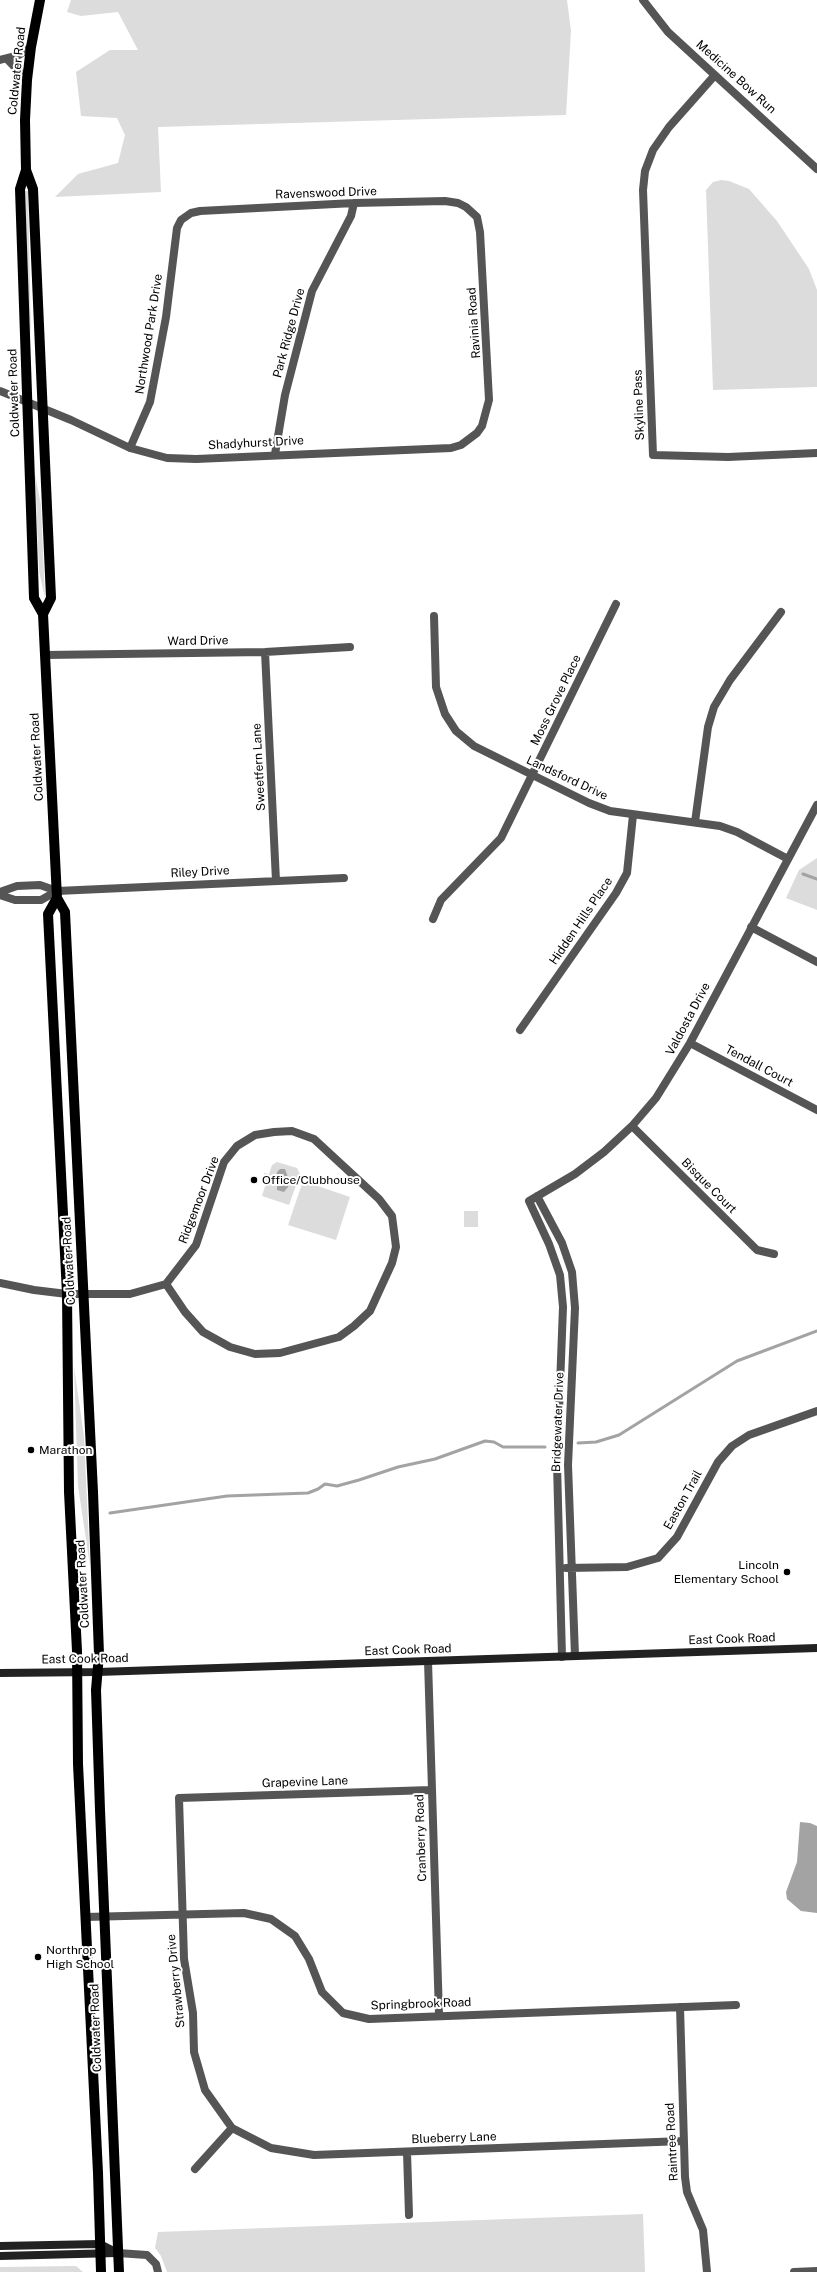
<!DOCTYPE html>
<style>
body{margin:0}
canvas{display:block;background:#fff}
</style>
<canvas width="817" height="2272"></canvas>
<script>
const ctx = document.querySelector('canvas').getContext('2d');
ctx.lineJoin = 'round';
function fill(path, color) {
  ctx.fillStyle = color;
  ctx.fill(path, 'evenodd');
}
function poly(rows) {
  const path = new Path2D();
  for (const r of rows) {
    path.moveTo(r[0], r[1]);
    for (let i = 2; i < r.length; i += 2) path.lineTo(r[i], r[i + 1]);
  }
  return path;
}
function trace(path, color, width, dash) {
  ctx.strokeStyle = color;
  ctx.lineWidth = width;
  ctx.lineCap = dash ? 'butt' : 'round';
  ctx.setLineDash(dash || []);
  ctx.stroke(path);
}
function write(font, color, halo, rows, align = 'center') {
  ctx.font = font + ' "Public Sans",sans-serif';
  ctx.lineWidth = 4;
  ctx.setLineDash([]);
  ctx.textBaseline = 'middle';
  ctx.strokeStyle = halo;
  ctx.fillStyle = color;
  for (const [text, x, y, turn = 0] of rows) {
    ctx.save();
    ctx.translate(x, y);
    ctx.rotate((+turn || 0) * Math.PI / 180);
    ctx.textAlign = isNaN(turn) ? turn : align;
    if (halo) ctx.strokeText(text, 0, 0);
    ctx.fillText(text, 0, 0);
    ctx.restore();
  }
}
const green = poly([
 [71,0,567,0,571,31,566,115,158,127,161,192,55,197,78,174,118,163,125,135,117,118,81,116,76,72,110,50,138,50,118,12,81,16,67,12],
 [721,180,729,181,749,189,777,221,809,269,817,290,817,387,713,390,706,190,713,182],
 [25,191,28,191,31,335,29,316],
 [35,474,41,505,45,598,39,571],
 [817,858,817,910,786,898,799,870],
 [277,1162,297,1168,300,1174,289,1205,262,1196,266,1183,262,1182,264,1173,269,1174,272,1165],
 [303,1181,350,1197,336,1240,288,1225],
 [464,1211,478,1211,478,1227,464,1227],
 [74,1367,84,1436,90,1566,78,1486],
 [643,2214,645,2272,167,2272,161,2256,155,2248,158,2232],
 [76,2266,83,2272,0,2272,0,2267]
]);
const water = poly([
 [280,1169,285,1169,289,1180,288,1187,284,1192,277,1190,277,1172],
 [800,1822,810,1823,817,1826,817,1913,801,1911,787,1899,786,1892,797,1862]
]);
const stream = poly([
 [803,874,817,879],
 [578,1443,596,1442,619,1435,737,1361,817,1331],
 [110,1513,227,1496,308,1493,318,1489,325,1484,337,1486,359,1480,398,1467,435,1459,485,1441,494,1442,503,1447,545,1447]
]);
const street = poly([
 [643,0,668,32,817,169],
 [7,59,27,80],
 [0,60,19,55,31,47],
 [715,75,669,127,653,150,645,171,643,190,653,455,728,457,817,453],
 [0,391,71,420,130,448,167,458,196,459,451,448,461,445,477,433,482,426,489,400,480,232,477,217,466,207,458,203,445,201,354,203,200,211,191,213,181,220,177,228,166,317,150,402,130,448],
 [275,454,285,395,312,291,351,216,354,203],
 [434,616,436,687,445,714,456,731,474,746,589,803,610,811,720,826,737,832,788,859],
 [265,652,276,881],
 [45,655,265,652,350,647],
 [695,822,708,727,714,707,730,680,781,612],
 [0,892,17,886,40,885,57,891,344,878],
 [0,895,15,900,41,900,57,891],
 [433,919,441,900,501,838,616,604],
 [751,927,817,962],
 [520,1030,616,893,627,873,633,815],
 [690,1043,817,1110],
 [632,1126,757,1250,774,1254],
 [537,1196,562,1243,572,1272,575,1308,568,1465,575,1656],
 [0,1283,34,1290,67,1294,130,1294,166,1284,196,1245,224,1162,237,1146,255,1135,274,1132,292,1131,314,1139,379,1199,392,1216,396,1247,392,1263,370,1311,354,1326,339,1337,280,1353,255,1354,230,1347,203,1332,185,1312,166,1284],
 [566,1568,627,1567,658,1558,677,1537,718,1462,732,1446,749,1435,817,1411],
 [562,1657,557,1464,563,1307,560,1275,549,1244,529,1201,575,1174,604,1152,632,1126,656,1098,690,1043,817,805],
 [428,1661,439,2015],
 [431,1790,179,1798,184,1959,193,2013,194,2052,205,2090,232,2128,271,2148,314,2155,683,2141],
 [85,1917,244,1913,271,1919,295,1936,309,1959,322,1992,343,2013,369,2019,736,2005],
 [680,2007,685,2177,687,2192,703,2230,707,2272],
 [407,2152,409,2215],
 [195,2169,232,2128],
 [118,2253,147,2255,156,2264,158,2272],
 [794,2272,817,2271]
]);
const secondary = poly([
 [0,1673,98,1672,817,1648],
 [0,2246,100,2244,118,2253],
 [0,2256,117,2253]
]);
const primary = poly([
 [40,0,31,47,27,80,25,120,26,170,33,189,51,598,43,614,57,898,65,912,93,1492,99,1654,96,1690,100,1810,119,2272],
 [26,170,20,189,34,598,43,614],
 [57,898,48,914,67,1294,69,1492,77,1651,78,1764,98,2173,101,2272]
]);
const markers = [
 [254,1180,4,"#000"],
 [31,1450,4,"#000"],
 [787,1572,4,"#000"],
 [38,1957,4,"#000"]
];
const streetNames = [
 ["Coldwater Road",17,71,-84],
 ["Medicine Bow Run",736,77,42],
 ["Ravenswood Drive",326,193,-2],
 ["Ravinia Road",474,323,-94],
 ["Park Ridge Drive",289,333,-75],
 ["Northwood Park Drive",149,334,-81],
 ["Coldwater Road",14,393,-92],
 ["Skyline Pass",639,405,-92],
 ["Shadyhurst Drive",256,443,-3],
 ["Ward Drive",198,641,-1],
 ["Moss Grove Place",556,700,-64],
 ["Coldwater Road",37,757,-93],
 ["Sweetfern Lane",259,767,-93],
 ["Landsford Drive",567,778,25],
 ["Riley Drive",200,872,-3],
 ["Hidden Hills Place",581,921,-56],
 ["Valdosta Drive",688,1019,-62],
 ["Tendall Court",759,1066,28],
 ["Bisque Court",709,1186,45],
 ["Ridgemoor Drive",199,1200,-69],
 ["Coldwater Road",69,1261,-93],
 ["Bridgewater Drive",558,1422,-88],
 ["Easton Trail",683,1500,-61],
 ["Coldwater Road",83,1584,-93],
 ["East Cook Road",732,1639,-2],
 ["East Cook Road",408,1650,-2],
 ["East Cook Road",85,1659,-1],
 ["Grapevine Lane",305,1782,-2],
 ["Cranberry Road",421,1838,-92],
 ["Strawberry Drive",176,1981,-96],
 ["Springbrook Road",421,2004,-2],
 ["Coldwater Road",96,2028,-92],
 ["Blueberry Lane",454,2138,-2],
 ["Raintree Road",672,2142,-93]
];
const poiNames = [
 ["Office/Clubhouse",262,1180],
 ["Marathon",39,1450],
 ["Lincoln",779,1565,"right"],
 ["Elementary School",779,1579,"right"],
 ["Northrop",46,1950],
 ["High School",46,1964]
];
fill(green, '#dcdcdc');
fill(water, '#a3a3a3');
trace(stream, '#a3a3a3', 3);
trace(street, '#555', 8);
trace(secondary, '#222', 8);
trace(primary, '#000', 10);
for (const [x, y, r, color] of markers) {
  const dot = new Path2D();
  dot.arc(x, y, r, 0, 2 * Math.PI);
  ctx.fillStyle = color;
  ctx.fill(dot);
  trace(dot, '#fff', 1.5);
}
write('12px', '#000', '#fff', streetNames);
write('12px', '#000', '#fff', poiNames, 'left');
</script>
